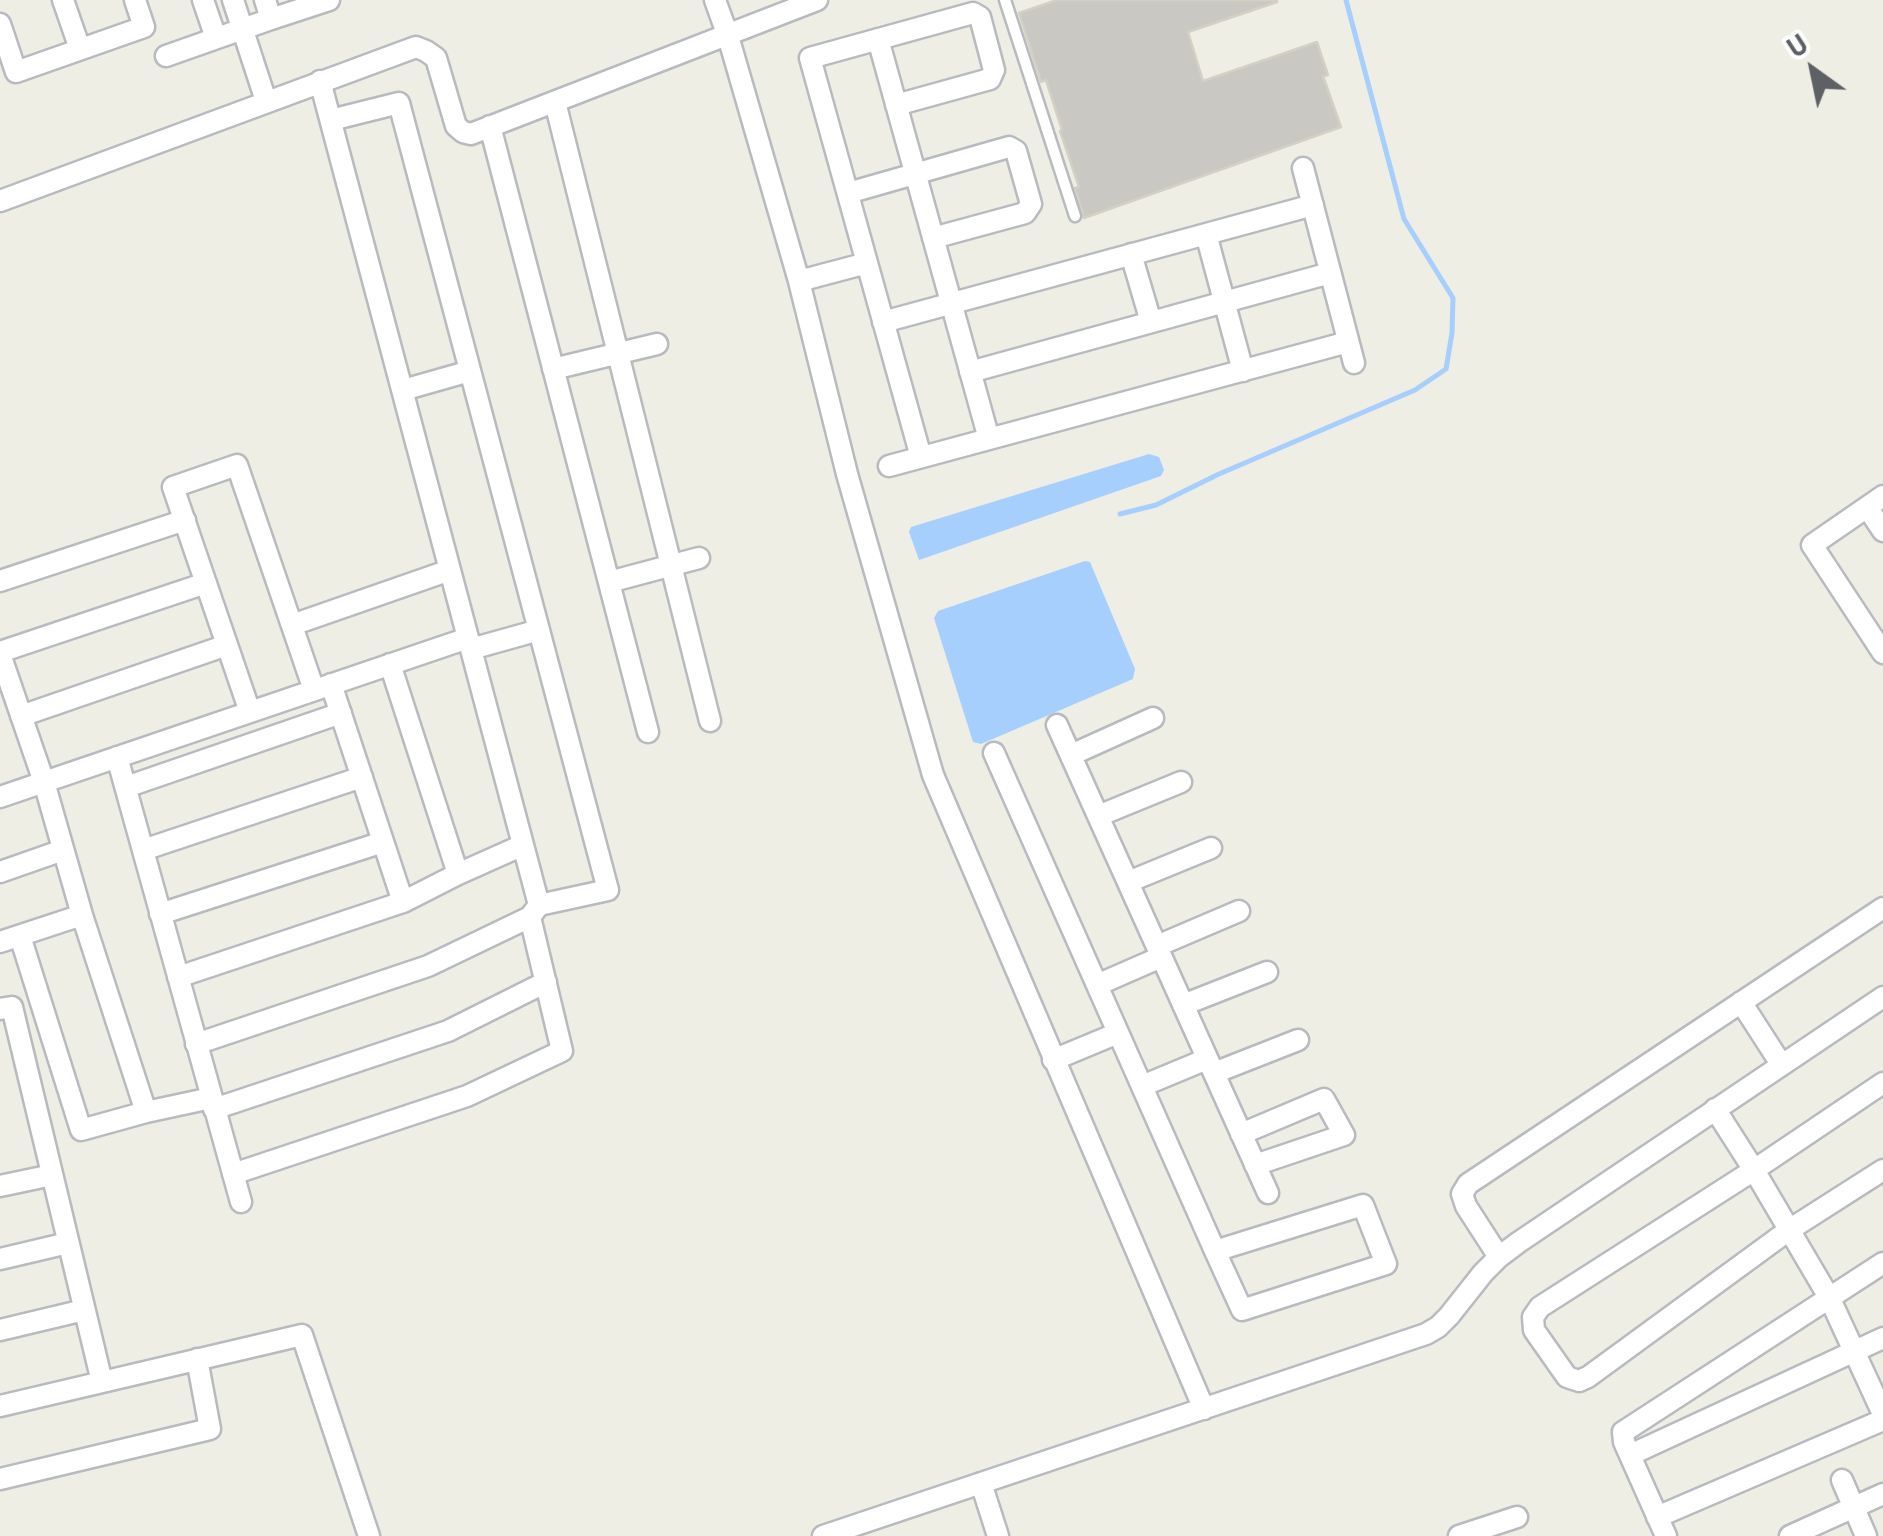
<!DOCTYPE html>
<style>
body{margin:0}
#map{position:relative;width:1883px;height:1536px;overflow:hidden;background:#efeee5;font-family:Barlow,sans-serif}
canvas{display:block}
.north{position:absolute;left:1763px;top:20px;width:100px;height:100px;-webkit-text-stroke:8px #fff;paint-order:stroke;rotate:327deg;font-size:28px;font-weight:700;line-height:40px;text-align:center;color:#5d6065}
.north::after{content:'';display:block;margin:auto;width:35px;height:45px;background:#5d6065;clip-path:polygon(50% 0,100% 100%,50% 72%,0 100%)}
</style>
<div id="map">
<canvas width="1883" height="1536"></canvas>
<div class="north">U</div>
</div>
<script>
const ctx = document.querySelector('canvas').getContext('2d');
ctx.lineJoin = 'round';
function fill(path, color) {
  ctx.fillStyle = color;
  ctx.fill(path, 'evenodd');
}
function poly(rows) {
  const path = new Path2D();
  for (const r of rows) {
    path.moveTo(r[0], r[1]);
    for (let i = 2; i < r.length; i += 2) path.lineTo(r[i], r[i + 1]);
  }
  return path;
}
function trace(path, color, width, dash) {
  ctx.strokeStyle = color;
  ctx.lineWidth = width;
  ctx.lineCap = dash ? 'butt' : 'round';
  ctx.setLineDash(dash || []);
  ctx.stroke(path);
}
const water = poly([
 [1149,454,1159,457,1164,470,1161,476,919,560,909,532,911,527],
 [1085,561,1090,562,1135,669,1133,679,981,744,973,742,934,618,938,611]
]);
const stream = poly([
 [1120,514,1156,505,1219,474,1415,390,1446,369,1452,333,1453,298,1404,219,1346,0]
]);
const building = poly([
 [1057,0,1277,0,1277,2,1188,32,1203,81,1317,42,1328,75,1323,76,1341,127,1084,218,1075,188,1079,187,1060,131,1062,130,1046,80,1041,82,1019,13,1057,0]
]);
const lane = poly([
 [1005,0,1075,216]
]);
const street = poly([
 [63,0,80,49],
 [203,0,216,38],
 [233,0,266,101],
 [265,0,271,19,329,0],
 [715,0,728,36,799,281,847,474,933,775,1204,1409],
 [0,24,16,72,144,27,135,0],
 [878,39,989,439],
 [166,56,271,19],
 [555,102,710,721],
 [896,105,990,79,994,70,980,17,973,13,810,58,921,457],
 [331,120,399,103,608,890,539,905],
 [490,126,648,732],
 [1303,168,1354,363],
 [848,193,1009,147,1016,151,1031,204,1025,213,933,238],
 [0,201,416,47,426,51,436,58,456,126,463,132,471,134,817,0],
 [1206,234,1243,371],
 [1131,254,1151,322],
 [799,281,867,263],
 [883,322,1313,205],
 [553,369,657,344],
 [970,372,1330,273],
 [403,390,470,371],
 [889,466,1348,342],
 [1883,496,1812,545,1883,653],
 [1867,507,1883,531],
 [0,581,185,520],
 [609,582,699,558],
 [292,625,450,570],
 [471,649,539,630],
 [0,652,206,583],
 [0,654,44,782,82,915,146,1112],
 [390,664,458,874],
 [331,684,403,902],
 [250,712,173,487,237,465,314,690],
 [21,716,227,645],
 [1057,725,1268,1193],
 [994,753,1215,1251,1242,1310,1386,1264,1363,1205,1215,1251],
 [1071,755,1153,718],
 [117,757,241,1202],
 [126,787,341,713],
 [0,797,468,638],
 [1098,816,1181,782],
 [143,850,362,777],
 [0,872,63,850],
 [1128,882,1211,848],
 [160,914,383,842],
 [20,936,81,1130,146,1112,211,1098],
 [0,942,82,915],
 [1157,946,1239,911],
 [178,977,403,902,458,874,523,845],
 [1097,985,1161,957],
 [1741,1002,1781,1064],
 [1183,1005,1267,972],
 [0,1009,12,1007,102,1382],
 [196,1044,428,966,530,917],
 [1053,1060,1118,1033],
 [1214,1073,1298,1040],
 [1883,1083,1754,1170,1540,1307,1533,1317,1534,1330,1567,1377,1579,1381,1588,1377,1789,1230,1883,1170],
 [1142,1086,1207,1059],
 [214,1109,448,1031,546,982],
 [1715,1109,1754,1170,1830,1299,1883,1414],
 [1241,1134,1324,1099,1344,1135,1255,1165],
 [233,1174,467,1096,562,1051,530,917,539,905,320,81],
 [0,1186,52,1175],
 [1499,1257,1466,1206,1462,1194,1468,1184,1883,908],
 [0,1259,68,1243],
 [0,1330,84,1310],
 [0,1406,302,1335,369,1536],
 [1630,1455,1883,1338],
 [0,1479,210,1429,197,1359],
 [1842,1480,1866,1536],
 [981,1483,998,1536],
 [1657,1517,1883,1420],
 [823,1536,1426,1334,1438,1327,1449,1316,1483,1273,1499,1257,1519,1242,1883,997],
 [1459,1536,1517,1517],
 [1666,1536,1624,1442,1623,1432,1883,1263],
 [1790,1536,1883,1494]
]);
fill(water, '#a6cffe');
trace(stream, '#a6cffe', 5);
fill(building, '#cac8c2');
trace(building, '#d4d0c3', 2.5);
trace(lane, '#b7babf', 15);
trace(street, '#b7babf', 25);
trace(lane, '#fff', 10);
trace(street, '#fff', 20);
</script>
